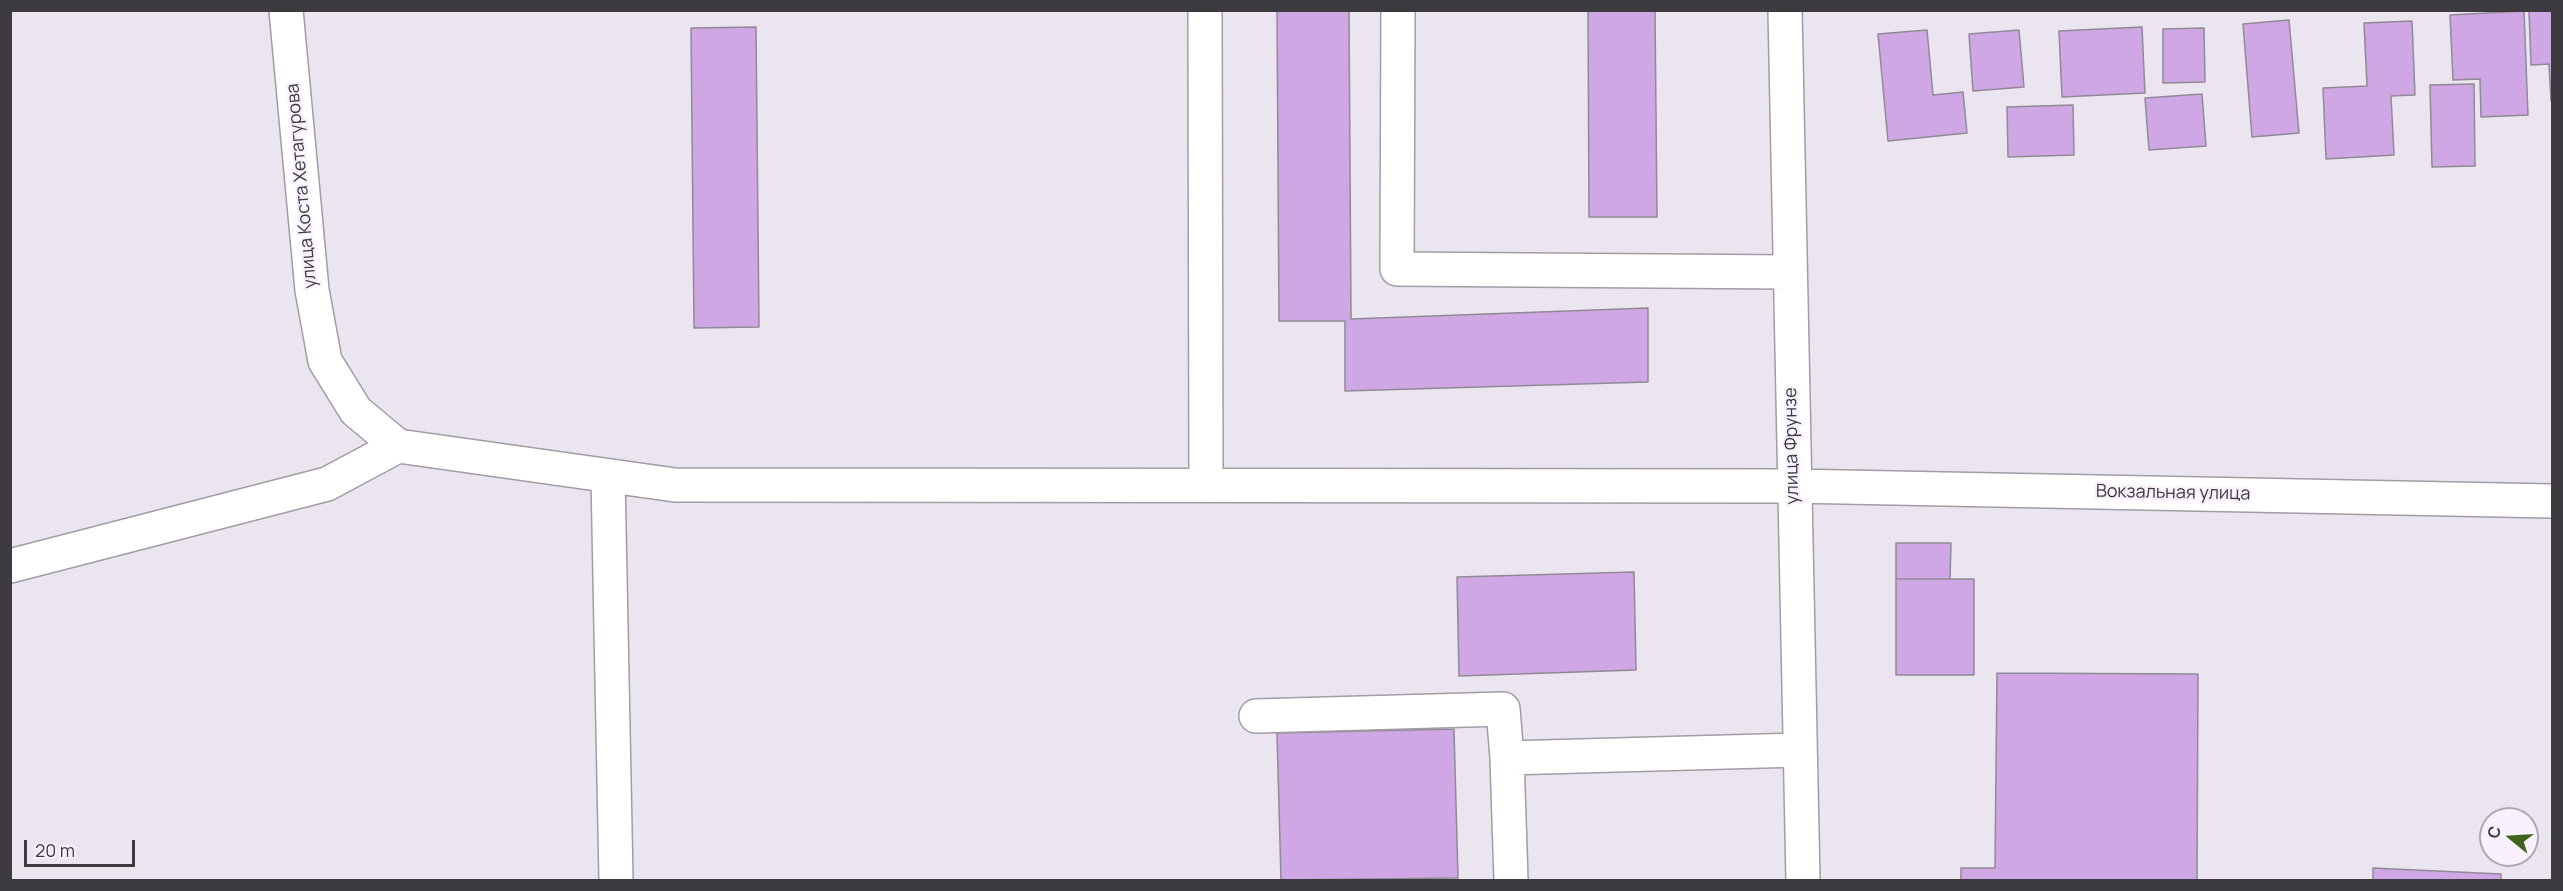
<!DOCTYPE html>
<meta charset="utf-8">
<style>
body{margin:0}
#map{position:relative;width:2563px;height:891px;overflow:hidden;background:#ebe5ef;font-family:Manrope,sans-serif}
canvas{display:block}
.frame{position:absolute;inset:0;border:12px solid #3d3b3f;pointer-events:none}
.north{position:absolute;left:2479px;top:807px;width:60px;height:60px;box-sizing:border-box;background:#f9f2fd;border:2px solid #aea9b1;border-radius:50%;rotate:288deg;font-size:16px;font-weight:700;line-height:24px;text-align:center;color:#3d3b3f}
.north::after{content:'';display:block;margin:auto;width:21px;height:27px;background:#3f641e;clip-path:polygon(50% 0,100% 100%,50% 72%,0 100%)}
.scale{position:absolute;left:24px;top:840px;width:111px;height:27px;box-sizing:border-box;border:3px solid #3d3b3f;border-top:0;padding-left:8px;font-size:18px;line-height:21px;white-space:nowrap;color:#3d3b3f;-webkit-text-stroke:4px #f9f2fd;paint-order:stroke}
</style>
<div id="map">
<canvas width="2563" height="891"></canvas>
<div class="frame"></div>
<div class="north">С</div>
<div class="scale">20 m</div>
</div>
<script>
const ctx = document.querySelector('canvas').getContext('2d');
ctx.lineJoin = 'round';
function fill(path, color) {
  ctx.fillStyle = color;
  ctx.fill(path, 'evenodd');
}
function poly(rows) {
  const path = new Path2D();
  for (const r of rows) {
    path.moveTo(r[0], r[1]);
    for (let i = 2; i < r.length; i += 2) path.lineTo(r[i], r[i + 1]);
  }
  return path;
}
function trace(path, color, width, dash) {
  ctx.strokeStyle = color;
  ctx.lineWidth = width;
  ctx.lineCap = dash ? 'butt' : 'round';
  ctx.setLineDash(dash || []);
  ctx.stroke(path);
}
function write(font, color, halo, rows, align = 'center') {
  ctx.font = font + ' Manrope,sans-serif';
  ctx.lineWidth = 5;
  ctx.setLineDash([]);
  ctx.textBaseline = 'middle';
  ctx.strokeStyle = halo;
  ctx.fillStyle = color;
  for (const [text, x, y, turn = 0] of rows) {
    ctx.save();
    ctx.translate(x, y);
    ctx.rotate((+turn || 0) * Math.PI / 180);
    ctx.textAlign = isNaN(turn) ? turn : align;
    if (halo) ctx.strokeText(text, 0, 0);
    ctx.fillText(text, 0, 0);
    ctx.restore();
  }
}
const building = poly([
 [1277,10,1349,10,1351,319,1648,308,1648,382,1345,391,1345,321,1279,321,1277,10],
 [1588,10,1655,10,1657,217,1589,217,1588,10],
 [2552,10,2552,101,2551,101,2549,64,2531,65,2529,11,2552,10],
 [2524,11,2528,115,2481,117,2480,79,2453,80,2450,15,2524,11],
 [2289,20,2299,133,2252,137,2243,24,2289,20],
 [2412,21,2415,95,2391,96,2394,155,2326,159,2323,88,2367,86,2364,23,2412,21],
 [756,27,759,327,694,328,691,28,756,27],
 [2142,27,2145,93,2062,97,2059,31,2142,27],
 [2204,28,2205,82,2163,83,2163,29,2204,28],
 [1927,30,1933,95,1963,92,1967,133,1888,141,1878,34,1927,30],
 [2019,30,2024,87,1973,91,1969,34,2019,30],
 [2474,84,2475,166,2432,167,2430,85,2474,84],
 [2202,94,2206,146,2149,150,2145,98,2202,94],
 [2073,105,2074,155,2008,157,2007,107,2073,105],
 [1896,543,1951,543,1950,579,1896,579,1896,543],
 [1634,572,1636,670,1459,676,1457,577,1634,572],
 [1896,579,1974,579,1974,675,1896,675,1896,579],
 [1997,673,2198,674,2197,880,1961,880,1961,868,1995,868,1997,673],
 [1454,729,1458,878,1281,880,1277,733,1454,729],
 [2373,868,2501,874,2501,880,2373,880,2373,868]
]);
const minor = poly([
 [286,10,312,290,325,361,356,411,398,446,675,485,1793,486,2552,501],
 [1205,10,1206,485],
 [1398,10,1397,269,1789,272],
 [1785,10,1803,880],
 [608,477,616,880],
 [10,566,327,484,398,446],
 [1256,716,1503,709,1507,758],
 [1511,880,1507,758,1799,750]
]);
const streetNames = [
 ["улица Коста Хетагурова",302,186,-95],
 ["улица Фрунзе",1792,446,-91],
 ["Вокзальная улица",2173,493,1]
];
fill(building, '#cea7e4');
trace(building, '#908a94', 1.5);
trace(minor, '#a29ca5', 36);
trace(minor, '#fff', 33);
write('18px', '#3d3b3f', '#f9f2fd', streetNames);
</script>
